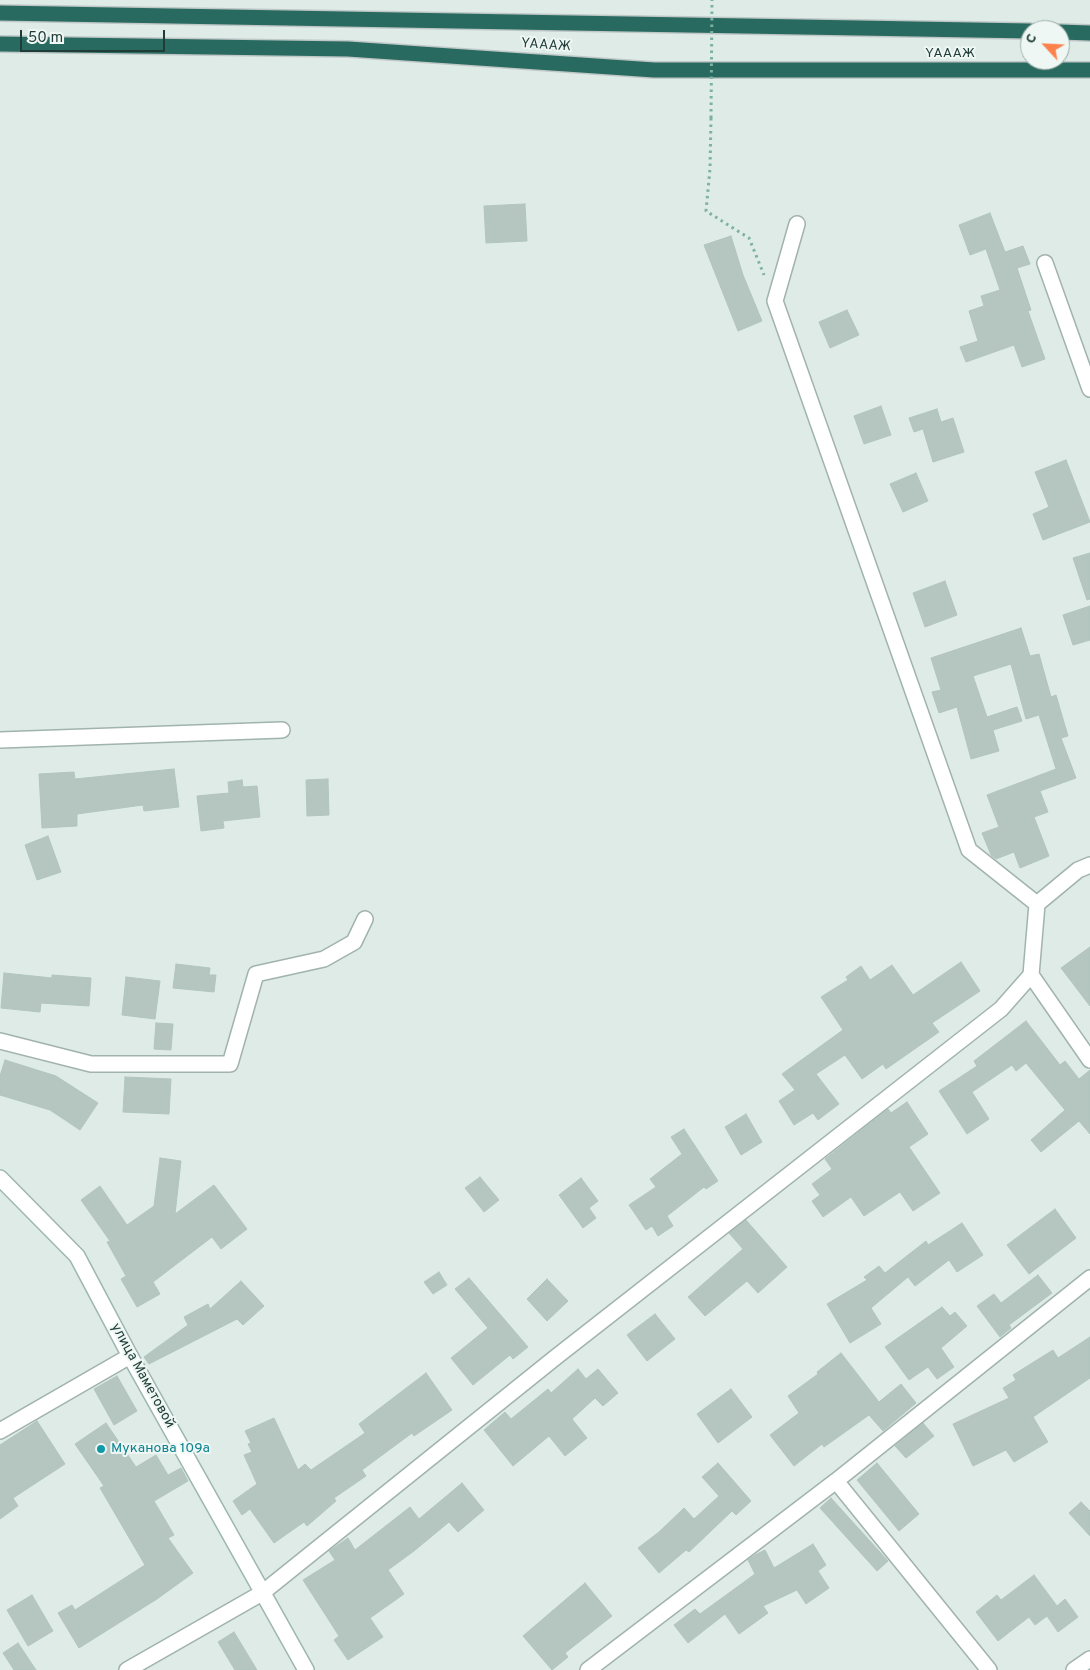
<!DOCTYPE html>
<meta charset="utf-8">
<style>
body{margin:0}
#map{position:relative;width:1090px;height:1670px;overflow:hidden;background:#deebe6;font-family:Overpass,sans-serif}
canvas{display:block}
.north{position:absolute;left:1020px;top:20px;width:50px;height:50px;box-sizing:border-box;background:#eff7f4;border:1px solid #9caca8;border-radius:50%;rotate:295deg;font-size:14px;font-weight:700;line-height:20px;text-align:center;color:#1f3c36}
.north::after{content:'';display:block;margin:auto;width:18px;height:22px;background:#fb824d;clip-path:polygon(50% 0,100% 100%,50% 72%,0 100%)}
.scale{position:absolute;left:20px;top:30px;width:145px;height:22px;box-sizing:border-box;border:2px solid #1f3c36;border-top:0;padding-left:6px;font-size:15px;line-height:18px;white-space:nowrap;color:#1f3c36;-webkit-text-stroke:4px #eff7f4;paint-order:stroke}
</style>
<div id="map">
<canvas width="1090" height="1670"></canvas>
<div class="north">С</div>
<div class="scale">50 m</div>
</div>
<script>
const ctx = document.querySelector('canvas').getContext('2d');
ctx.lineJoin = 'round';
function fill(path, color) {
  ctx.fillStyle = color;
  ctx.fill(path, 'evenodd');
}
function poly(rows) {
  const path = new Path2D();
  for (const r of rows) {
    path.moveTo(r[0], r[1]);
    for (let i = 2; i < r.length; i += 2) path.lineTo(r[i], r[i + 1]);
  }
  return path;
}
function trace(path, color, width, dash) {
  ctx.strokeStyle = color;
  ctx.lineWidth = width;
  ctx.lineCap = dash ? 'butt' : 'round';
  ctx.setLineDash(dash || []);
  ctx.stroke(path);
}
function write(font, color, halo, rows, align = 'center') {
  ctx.font = font + ' Overpass,sans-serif';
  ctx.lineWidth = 4;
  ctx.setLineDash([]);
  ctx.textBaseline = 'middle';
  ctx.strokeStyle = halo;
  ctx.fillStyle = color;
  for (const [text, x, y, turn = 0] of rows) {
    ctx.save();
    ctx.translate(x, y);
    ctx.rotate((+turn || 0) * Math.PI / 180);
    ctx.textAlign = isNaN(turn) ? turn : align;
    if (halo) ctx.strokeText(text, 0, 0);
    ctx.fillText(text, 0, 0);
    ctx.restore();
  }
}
const building = poly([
 [525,204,527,241,486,243,484,206,525,204],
 [990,213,1005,252,1023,246,1030,264,1017,268,1031,310,1028,311,1045,359,1022,367,1014,345,966,362,960,347,978,341,969,311,984,306,981,296,1000,290,986,249,970,255,959,225,990,213],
 [731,236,743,275,762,321,738,331,704,245,731,236],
 [847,310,859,335,830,348,819,322,847,310],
 [881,406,891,435,864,444,854,416,881,406],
 [937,409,941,422,953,418,964,452,933,462,923,429,914,432,909,418,937,409],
 [1066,460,1090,522,1043,540,1033,514,1049,507,1035,472,1066,460],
 [916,473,928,501,903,512,890,484,916,473],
 [1090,553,1090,599,1087,600,1073,558,1090,553],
 [945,581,957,615,925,627,913,593,945,581],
 [1090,606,1090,640,1073,645,1063,615,1090,606],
 [1021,628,1030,656,1039,654,1051,697,1056,695,1068,736,1061,738,1076,778,1040,791,1048,812,1034,817,1049,856,1020,868,1014,852,996,859,991,855,982,833,999,827,987,795,1056,769,1039,715,1026,719,1011,664,973,676,987,717,1017,707,1022,721,993,730,999,751,971,759,957,707,939,713,932,692,941,690,931,658,1021,628],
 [174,769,179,807,144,811,143,805,77,814,77,826,42,828,39,774,74,772,75,779,174,769],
 [328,779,329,815,307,816,306,780,328,779],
 [242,780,243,787,257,786,260,817,223,821,224,828,201,831,197,796,229,793,228,782,242,780],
 [48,836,61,872,37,880,25,845,48,836],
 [1090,947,1090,1006,1061,968,1090,947],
 [961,962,980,991,932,1023,939,1032,886,1069,883,1064,862,1079,845,1055,816,1074,839,1104,818,1120,813,1113,794,1125,779,1101,795,1090,782,1074,843,1030,821,997,848,980,846,977,861,966,870,980,892,965,913,995,961,962],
 [176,964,210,968,209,975,216,975,214,992,173,988,176,964],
 [4,973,52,978,52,975,91,978,89,1006,41,1003,40,1012,1,1008,4,973],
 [126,977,160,981,155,1019,122,1015,126,977],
 [1026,1021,1060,1065,1065,1061,1079,1079,1090,1070,1090,1134,1079,1121,1041,1152,1031,1140,1065,1110,1026,1063,1016,1071,1012,1065,972,1092,989,1119,967,1134,939,1091,977,1066,974,1061,1026,1021],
 [156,1023,173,1024,171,1050,154,1049,156,1023],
 [5,1060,56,1076,98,1103,80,1130,50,1110,0,1095,0,1076,5,1060],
 [125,1077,171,1079,169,1114,123,1112,125,1077],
 [907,1102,928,1134,909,1147,940,1193,913,1211,900,1192,864,1216,851,1197,823,1217,812,1201,820,1195,812,1184,832,1169,825,1159,888,1109,891,1113,907,1102],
 [746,1114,762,1142,741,1155,725,1127,746,1114],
 [684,1129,718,1181,706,1189,704,1187,667,1216,673,1226,658,1236,652,1226,646,1230,629,1205,656,1187,650,1179,682,1154,671,1137,684,1129],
 [160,1158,181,1161,175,1214,214,1185,247,1229,221,1249,212,1237,153,1282,160,1294,137,1307,121,1279,126,1276,107,1242,110,1241,81,1200,100,1186,127,1225,154,1206,160,1158],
 [480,1177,499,1200,484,1212,465,1188,480,1177],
 [581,1178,598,1201,589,1208,596,1218,583,1228,559,1195,581,1178],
 [1055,1209,1076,1238,1029,1274,1007,1245,1055,1209],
 [746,1220,787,1267,758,1293,747,1281,705,1316,688,1297,743,1249,729,1233,746,1220],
 [962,1223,983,1255,957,1272,949,1260,915,1286,908,1277,871,1308,881,1324,850,1343,827,1304,867,1280,864,1277,879,1266,885,1273,926,1241,928,1245,962,1223],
 [439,1272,447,1285,433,1294,424,1282,439,1272],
 [1038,1275,1052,1293,1009,1325,1011,1328,1000,1337,977,1306,994,1294,1001,1303,1038,1275],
 [469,1278,528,1347,513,1359,510,1355,473,1385,451,1358,488,1328,455,1289,469,1278],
 [547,1279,568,1301,547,1321,527,1299,547,1279],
 [241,1281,264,1306,243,1325,237,1319,149,1364,144,1357,188,1325,184,1317,208,1304,210,1309,241,1281],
 [942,1307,950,1316,955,1312,967,1326,941,1348,954,1367,937,1379,928,1367,909,1380,885,1347,942,1307],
 [655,1314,675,1339,647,1361,627,1335,655,1314],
 [1090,1337,1090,1378,1033,1417,1048,1442,1014,1462,1006,1450,973,1466,953,1424,1009,1398,1003,1388,1016,1380,1013,1375,1053,1350,1058,1358,1090,1337],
 [841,1353,879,1402,901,1384,916,1403,883,1431,869,1415,824,1447,822,1444,794,1466,770,1435,799,1413,788,1396,818,1374,817,1372,841,1353],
 [578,1369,586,1379,598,1369,618,1393,603,1406,595,1398,572,1419,587,1438,565,1456,549,1436,513,1466,484,1430,505,1412,511,1419,548,1389,551,1393,578,1369],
 [426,1373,452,1410,414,1436,412,1433,362,1470,366,1476,334,1498,336,1501,307,1526,304,1522,274,1543,250,1509,242,1515,233,1501,257,1484,244,1455,252,1452,248,1444,251,1443,245,1431,274,1418,298,1470,305,1464,311,1470,365,1433,359,1424,426,1373],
 [117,1376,137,1411,114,1425,94,1389,117,1376],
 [731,1389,752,1417,718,1443,697,1414,731,1389],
 [37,1421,65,1464,13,1498,18,1506,0,1519,0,1445,37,1421],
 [106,1423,136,1467,156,1455,168,1475,181,1468,188,1481,154,1501,174,1535,168,1538,193,1573,157,1599,79,1648,58,1613,72,1605,75,1610,145,1565,100,1488,104,1486,75,1444,106,1423],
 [923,1423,934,1436,906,1458,895,1446,923,1423],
 [718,1463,751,1501,736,1515,732,1511,689,1552,686,1550,659,1573,638,1548,659,1532,684,1508,694,1519,719,1496,702,1477,718,1463],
 [877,1463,919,1514,899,1531,857,1480,877,1463],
 [462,1483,484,1510,458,1532,449,1522,414,1551,388,1570,404,1594,370,1618,383,1637,348,1660,334,1640,339,1636,303,1580,335,1560,329,1551,348,1538,355,1550,410,1507,419,1519,462,1483],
 [831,1498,888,1561,877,1571,820,1508,831,1498],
 [1081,1502,1090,1511,1090,1536,1069,1513,1081,1502],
 [813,1544,826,1565,818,1571,829,1588,806,1604,797,1590,763,1606,768,1613,739,1634,725,1614,688,1643,674,1625,695,1609,700,1614,755,1574,748,1560,755,1555,765,1550,774,1568,813,1544],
 [1034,1575,1057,1606,1065,1599,1078,1617,1058,1632,1047,1616,1035,1625,1029,1617,998,1641,976,1612,997,1595,1001,1600,1034,1575],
 [585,1583,612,1616,565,1653,568,1657,552,1670,523,1636,585,1583],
 [32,1595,53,1631,28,1646,7,1610,32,1595],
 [234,1632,257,1670,235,1670,218,1642,234,1632],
 [18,1643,36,1670,14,1670,3,1653,18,1643]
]);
const path = poly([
 [711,118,710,169,706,211,749,238,764,275]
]);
const street = poly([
 [797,224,775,301,969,850,1037,904],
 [1045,263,1090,389],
 [0,740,282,730],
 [1031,975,1090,1060],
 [0,1041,91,1064,230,1064,256,974,324,959,354,942,365,919],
 [0,1431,130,1356],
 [836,1481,989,1670],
 [127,1670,262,1593,556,1357,1001,1009,1031,975,1037,904,1078,870,1090,865],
 [588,1670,836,1481,1090,1278],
 [1074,1670,1090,1659]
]);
const secondary = poly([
 [0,1178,77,1256,130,1356,306,1670]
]);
const highway = poly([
 [0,13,1030,31],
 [1060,32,1090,33],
 [0,44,348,49,654,70,1090,70]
]);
const pathBridge = poly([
 [711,118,712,0]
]);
const markers = [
 [101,1449,5,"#0f9aa8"]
];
const streetNames = [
 ["ҮАААЖ",546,46,4],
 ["ҮАААЖ",950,54],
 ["улица Маметовой",142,1376,61]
];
const cultureNames = [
 ["Муканова 109а",111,1449]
];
fill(building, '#b4c6bf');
trace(building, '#b1c5be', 1);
trace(street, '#a1b3ae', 18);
trace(secondary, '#9db7af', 18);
trace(highway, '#c0c8c7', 18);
trace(path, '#7db1a4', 3, [2.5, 4]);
trace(street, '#fff', 15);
trace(secondary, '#fff', 15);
trace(highway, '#296a60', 15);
trace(pathBridge, '#7db1a4', 3, [2.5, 4]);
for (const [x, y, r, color] of markers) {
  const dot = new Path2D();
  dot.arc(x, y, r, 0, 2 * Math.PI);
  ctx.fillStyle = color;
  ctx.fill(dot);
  trace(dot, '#eff7f4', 2);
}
write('14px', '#1f3c36', '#eff7f4', streetNames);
write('14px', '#0d838f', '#eff7f4', cultureNames, 'left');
</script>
